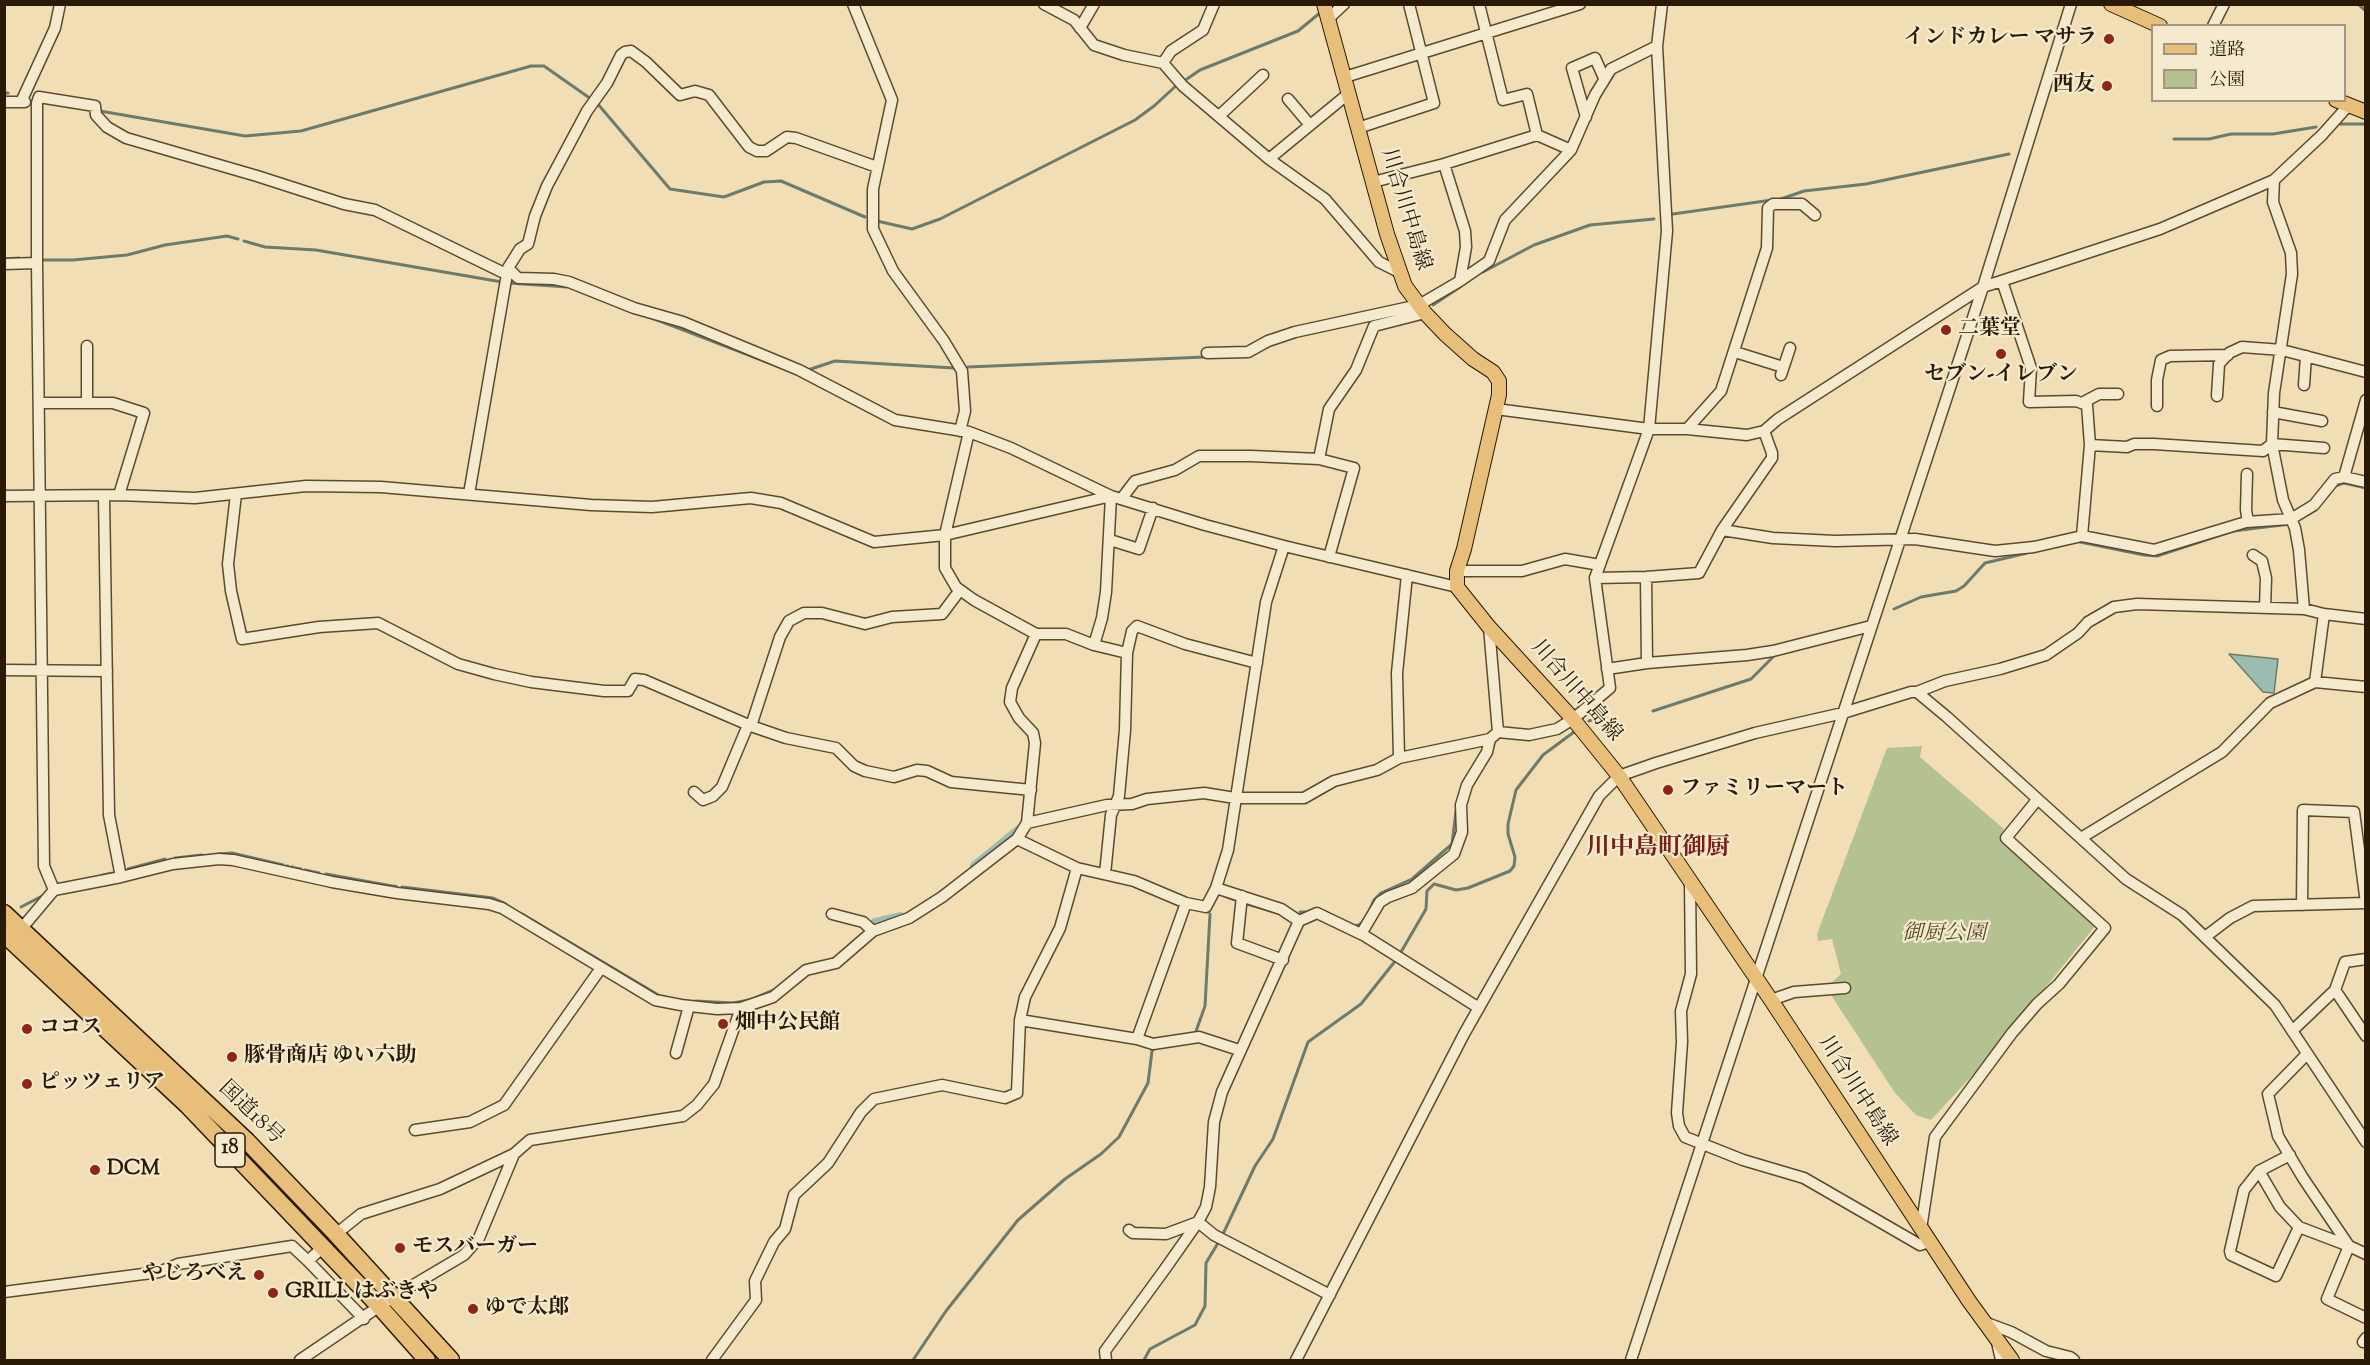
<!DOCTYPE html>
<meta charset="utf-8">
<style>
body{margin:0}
#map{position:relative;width:2370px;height:1365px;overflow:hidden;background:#f1deb4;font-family:"Sorts Mill Goudy","Noto Serif JP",serif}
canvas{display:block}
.frame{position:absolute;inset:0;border:6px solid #291905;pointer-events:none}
.legend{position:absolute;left:2151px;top:24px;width:195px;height:78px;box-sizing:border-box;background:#f6eace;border:2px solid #a4967e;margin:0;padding:8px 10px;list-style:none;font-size:18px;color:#291905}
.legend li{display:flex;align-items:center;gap:12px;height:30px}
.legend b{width:30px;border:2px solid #a4967e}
</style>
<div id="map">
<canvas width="2370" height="1365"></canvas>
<div class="frame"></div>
<ul class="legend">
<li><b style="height:8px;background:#e8bf7a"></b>道路</li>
<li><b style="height:16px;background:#b4c291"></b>公園</li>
</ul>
</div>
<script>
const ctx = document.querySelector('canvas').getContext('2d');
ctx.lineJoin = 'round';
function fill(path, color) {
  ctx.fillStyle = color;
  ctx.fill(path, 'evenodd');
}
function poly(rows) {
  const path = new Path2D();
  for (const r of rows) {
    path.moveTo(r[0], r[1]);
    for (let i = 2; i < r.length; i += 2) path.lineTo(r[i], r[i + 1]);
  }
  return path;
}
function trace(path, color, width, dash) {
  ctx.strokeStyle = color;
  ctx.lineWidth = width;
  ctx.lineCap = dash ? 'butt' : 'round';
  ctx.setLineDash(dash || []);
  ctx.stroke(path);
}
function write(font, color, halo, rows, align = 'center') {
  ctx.font = font + ' "Sorts Mill Goudy","Noto Serif JP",serif';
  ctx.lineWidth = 4.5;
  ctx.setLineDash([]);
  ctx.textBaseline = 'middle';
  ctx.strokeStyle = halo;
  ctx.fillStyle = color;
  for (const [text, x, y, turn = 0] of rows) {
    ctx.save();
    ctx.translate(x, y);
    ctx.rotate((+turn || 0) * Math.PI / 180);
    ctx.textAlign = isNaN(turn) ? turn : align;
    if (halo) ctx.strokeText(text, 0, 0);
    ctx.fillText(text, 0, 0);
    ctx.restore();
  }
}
const green = poly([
 [1922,746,1920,757,2004,829,2000,838,2096,925,1989,1057,1931,1120,1916,1115,1895,1093,1831,995,1830,984,1841,974,1832,939,1818,941,1817,934,1887,748]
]);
const water = poly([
 [2229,654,2278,659,2274,693,2263,692,2229,654]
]);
const stream = poly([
 [2358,4,2366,11],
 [1184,81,1200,70,1298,31,1321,12],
 [4,93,8,93],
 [597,103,670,189,724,197,764,182,781,181,865,217],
 [100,111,245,136,301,131,531,66,544,66,591,99],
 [2338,124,2366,124],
 [2174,139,2209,139,2231,134,2273,134,2316,127],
 [1781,199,1804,191,1866,184,2009,154],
 [1673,214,1772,200],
 [877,221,912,229,940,219,1135,120,1154,106,1178,84],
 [244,241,265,247,316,250,502,282],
 [4,259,19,258],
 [43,260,73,260,127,255,165,245,227,236,238,239],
 [1483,272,1534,245,1590,225,1654,219],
 [509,283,567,287],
 [1433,305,1460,287],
 [652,318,772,364],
 [968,367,1205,357],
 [808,370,835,361,954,368],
 [2335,486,2344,483,2366,488],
 [2296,521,2316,510],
 [2080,542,2144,555,2157,556,2233,531,2290,524],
 [1894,609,1921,597,1956,591,1964,586,1985,563,2027,553],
 [1653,711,1751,679,1775,655],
 [1589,721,1603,716],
 [218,854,232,853,283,865],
 [175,858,202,855],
 [286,866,288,866],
 [291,867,293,867],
 [295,868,301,869],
 [128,869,165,859],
 [305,870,319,873],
 [326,874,392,886],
 [103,875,113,873],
 [394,886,397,887],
 [402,887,493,898,506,904],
 [1227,897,1238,901],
 [1247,904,1278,913],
 [21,907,44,895],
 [1370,909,1374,900,1381,893,1412,879,1452,844,1456,811],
 [1300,912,1308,912],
 [522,914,660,996],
 [1353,926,1359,925,1365,920],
 [1401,952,1426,909,1427,891,1434,884,1456,890,1468,888,1510,871,1514,866,1515,857,1508,834,1508,824,1516,790,1543,755,1574,732],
 [755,998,774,990],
 [696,1001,733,1003,749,1000],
 [1195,1034,1205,1006,1210,914],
 [1223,1234,1255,1166,1273,1139,1308,1042,1361,1004,1396,960],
 [913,1360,946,1311,1018,1220,1065,1179,1101,1154,1119,1137,1148,1083,1152,1051,1156,1047],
 [1144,1360,1150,1349,1195,1325,1205,1306,1206,1263,1218,1243]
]);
const canal = poly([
 [975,866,1019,830],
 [875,923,900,917]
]);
const minor = poly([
 [853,4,892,100,873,189,873,229,893,271,944,341,962,371,965,411,960,431],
 [1044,4,1074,20,1094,45,1124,55,1163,63,1183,86,1269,159,1325,199,1379,262,1399,272],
 [1479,4,1503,100,1527,94,1537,135],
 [1328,19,1344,4],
 [2213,26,2224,4],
 [1080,28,1094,4],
 [1163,63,1171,51,1203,30,1214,4],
 [1345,77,1580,4],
 [1288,99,1310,125],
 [4,102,25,102],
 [21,102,55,28,60,4],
 [1219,116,1263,75],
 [1586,117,1572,68,1595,58,1604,78],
 [1358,128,1434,103,1409,4],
 [1269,159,1348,94],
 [1444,164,1465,231,1466,247,1460,281],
 [1373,182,1444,164,1537,135,1571,150],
 [4,264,37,263],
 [508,268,520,249,528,244,535,216,547,186,587,111,607,83,621,55,625,52,631,51,646,62,680,95,695,91,709,95,749,147,757,151,766,151,787,137,796,138,877,167],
 [2002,281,2031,368,2029,402,2076,401,2087,405,2090,445,2082,536],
 [1735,352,1783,367],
 [1207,353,1248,352,1268,341,1295,332,1419,305,1460,281,1489,261,1505,220,1571,150,1595,95,1611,69,1657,46],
 [1781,375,1790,348],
 [2304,385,2306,356],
 [2217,396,2219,364,2229,353,2242,347,2282,350,2366,372],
 [87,402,87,346],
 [40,403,113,403,144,413,119,495],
 [2082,403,2099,394,2118,394],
 [2157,406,2157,380,2161,360,2170,356,2228,355],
 [1496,409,1649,429,1687,429,1747,435,1764,431,1778,419,1983,287,2160,229,2274,180],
 [2273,412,2322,421],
 [1687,429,1721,391,1767,248,1768,208,1773,204,1802,204,1815,215],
 [969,432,945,535,945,568,956,587,974,600,1036,634,1066,634,1094,645,1127,653],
 [2090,445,2127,447,2134,444,2154,444,2263,451,2272,444,2324,448],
 [1319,459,1329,409,1356,370,1374,326,1425,313],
 [2247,474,2246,510,2248,522],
 [2344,477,2366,400],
 [236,494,228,564,231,591,242,639,319,627,378,623,458,664,494,674,531,682,604,691,628,691,635,679,644,680,751,726,786,738,836,748,854,766,865,771,894,777,917,770,927,771,951,782,1031,790],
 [469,494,508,268,518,278,554,279,569,282,634,308,683,322,799,370,895,420,969,432,1011,448,1111,496,1205,525,1284,546,1457,587],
 [4,496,119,495,195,498,306,486,381,487,591,505,652,507,751,498,781,503,874,542,945,535,1111,496],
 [104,496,109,815,121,877],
 [1122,498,1135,481,1175,470,1199,456,1251,456,1319,459,1354,468,1329,557],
 [1722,530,1772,458,1772,453,1764,431],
 [1110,540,1139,549,1153,508],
 [2253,555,2262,561,2266,578,2265,608],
 [1457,571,1522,571,1565,559,1600,565],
 [1646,577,1647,663],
 [1595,578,1646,577,1699,573,1722,530,1773,538,1835,541,1915,539,1995,551,2034,547,2082,536,2154,550,2246,522,2291,519,2314,505,2335,479,2344,477,2366,482],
 [2304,609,2299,550,2295,528,2283,500,2272,444,2274,393,2292,274,2291,253,2273,202,2274,180,2322,135,2348,106],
 [1489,627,1498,732],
 [1094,645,1102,618,1106,592,1111,496],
 [1607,669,1647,663,1747,655,1773,651,1871,626],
 [4,670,107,671],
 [2315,682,2324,614],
 [1917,692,1945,681,2000,669,2046,655,2078,633,2088,622,2114,607,2137,604,2304,609,2324,614,2366,619],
 [751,726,780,637,789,621,804,613,822,613,865,624,892,617,942,614,960,590],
 [1399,758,1397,673,1407,575],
 [694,792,703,800,713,796,722,787,748,725],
 [1027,823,1107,805,1132,804,1147,799,1204,793,1235,798,1304,798,1334,781,1377,770,1399,758,1490,739,1498,732,1529,735,1557,729,1573,719,1610,688,1595,578,1649,429,1667,231,1657,46,1662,4],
 [2081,838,2222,752,2270,703,2315,682,2366,687],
 [1017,839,1077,868,1134,881,1186,903,1206,907,1216,888,1228,850,1266,602,1284,546],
 [1105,874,1111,815,1119,796,1125,730,1127,653,1132,631,1137,626,1185,644,1257,663],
 [1690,881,1691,974,1681,1011,1682,1042,1677,1113,1679,1126,1685,1137,1743,1160,1804,1178,1920,1245,1929,1242],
 [1216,888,1281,909,1299,921],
 [54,890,44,866,37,263,37,103,39,97,95,106,96,115,107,127,126,138,257,176,344,204,375,210,506,274],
 [1242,896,1237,943,1283,960],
 [2302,905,2303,810,2354,812,2366,903],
 [832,914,863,922,873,931],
 [22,928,54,890,121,877,173,864,219,859,233,860,332,882,397,893,489,904,502,908,655,1000,681,1005,717,1009,741,1008,773,997,806,970,836,963,873,931,909,918,942,897,1017,839,1027,823,1035,743,1033,733,1019,718,1010,702,1012,688,1036,634],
 [1361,934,1380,902,1388,897,1412,888,1454,854,1462,832,1461,805,1467,785,1487,752,1490,739],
 [2205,937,2230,918,2253,906,2366,903],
 [2335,990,2345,962,2366,959],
 [1771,1000,1794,992,1845,988],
 [1020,1020,1025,997,1060,928,1077,868],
 [2292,1031,2335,990,2366,1036],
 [1137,1039,1186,903],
 [676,1053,689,1006],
 [2307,1054,2268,1094,2278,1136,2303,1178,2349,1246],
 [415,1130,470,1122,504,1105,601,968],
 [2290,1155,2259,1171,2244,1190,2230,1251,2231,1255,2276,1276,2299,1227],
 [2259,1171,2280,1207,2299,1227,2349,1246],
 [1198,1222,1214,1235,1330,1295],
 [1921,1229,1935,1137,2012,1033,2037,1004,2059,984,2105,928,2006,838,2037,800],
 [1129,1230,1133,1233,1166,1234,1198,1222],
 [336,1234,361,1214,440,1189,514,1154],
 [2366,1254,2349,1246,2327,1299,2366,1318],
 [308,1261,364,1319],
 [4,1292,159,1272,178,1264,292,1246,308,1261,323,1247],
 [1984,1322,2011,1332,2046,1351,2070,1357,2074,1360],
 [1997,1342,2001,1360],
 [2363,1342,2366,1338],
 [300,1360,393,1297,464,1255,479,1238,514,1154,530,1140,683,1116,697,1105,714,1084,741,1008],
 [712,1360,756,1300,755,1281,774,1242,785,1229,794,1195,828,1163,861,1112,874,1099,942,1085,1005,1098,1017,1093,1020,1020,1137,1039,1153,1044,1199,1037,1239,1050],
 [1106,1360,1105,1351,1165,1269,1198,1222,1206,1207,1210,1187,1214,1122,1222,1092,1299,921,1317,913,1365,936,1479,1008],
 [1296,1360,1464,1034,1599,796,1619,776,1656,763,1755,733,1843,713,1911,692,1917,692,1947,717,2126,879,2182,915,2275,1005,2366,1142],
 [1631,1360,1983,287,2071,4]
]);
const major = poly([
 [1324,4,1387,234,1405,286,1425,313,1445,334,1473,359,1493,372,1499,381,1499,395,1464,549,1457,571,1457,587,1489,627,1573,719,1619,776,1771,1000,1969,1301,2012,1360],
 [2111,4,2160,26],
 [2336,100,2366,112]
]);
const highway = poly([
 [4,913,247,1141,336,1234,451,1360],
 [4,934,187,1105,380,1307,427,1360]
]);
const markers = [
 [2109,39,6,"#8f2418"],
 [2107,86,6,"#8f2418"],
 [1946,330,6,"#8f2418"],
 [2001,354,6,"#8f2418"],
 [1668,790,6,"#8f2418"],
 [723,1024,6,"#8f2418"],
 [27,1029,6,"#8f2418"],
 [232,1057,6,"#8f2418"],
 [27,1084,6,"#8f2418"],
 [95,1170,6,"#8f2418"],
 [400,1248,6,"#8f2418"],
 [259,1275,6,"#8f2418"],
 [273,1293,6,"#8f2418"],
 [473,1309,6,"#8f2418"]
];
const shields = [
 [230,1150,30]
];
const shieldNames = [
 ["18",230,1150]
];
const poiNames = [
 ["インドカレー マサラ",2097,39,"right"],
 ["西友",2095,86,"right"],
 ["二葉堂",1958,330],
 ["セブン-イレブン",2001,376,"center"],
 ["ファミリーマート",1680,790],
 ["畑中公民館",735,1024],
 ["ココス",39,1029],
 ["豚骨商店 ゆい六助",244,1057],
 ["ピッツェリア",39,1084],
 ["DCM",107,1170],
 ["モスバーガー",412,1248],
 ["やじろべえ",247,1275,"right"],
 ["GRILL はぶきや",285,1293],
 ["ゆで太郎",485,1309]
];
const streetNames = [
 ["川合川中島線",1404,210,73],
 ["川合川中島線",1575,692,49],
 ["川合川中島線",1856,1092,57],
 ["国道18号",250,1114,44]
];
const parkNames = [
 ["御厨公園",1944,935]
];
const quarterNames = [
 ["川中島町御厨",1658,850]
];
fill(green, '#b4c291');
fill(water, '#9bbcb0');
trace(water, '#6d7b6c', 1.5);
trace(stream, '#6d7b6c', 3);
trace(canal, '#9bbcb0', 10);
trace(minor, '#5b4a31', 13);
trace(major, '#291905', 16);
trace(highway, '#291905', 19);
trace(minor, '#f6eace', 10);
trace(major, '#e8bf7a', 14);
trace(highway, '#e8bf7a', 16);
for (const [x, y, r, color] of markers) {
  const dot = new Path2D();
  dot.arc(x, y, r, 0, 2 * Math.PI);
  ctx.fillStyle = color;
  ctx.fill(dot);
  trace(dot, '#f6eace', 2);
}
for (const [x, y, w] of shields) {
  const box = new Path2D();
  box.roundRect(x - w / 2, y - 17, w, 34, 4.5);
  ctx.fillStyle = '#f6eace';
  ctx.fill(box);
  trace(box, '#291905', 1.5);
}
write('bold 20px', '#291905', null, shieldNames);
write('bold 21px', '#291905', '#f6eace', poiNames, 'left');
write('21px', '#291905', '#f6eace', streetNames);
write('italic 21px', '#534c2f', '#f6eace', parkNames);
write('bold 24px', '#7a1f14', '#f6eace', quarterNames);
</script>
